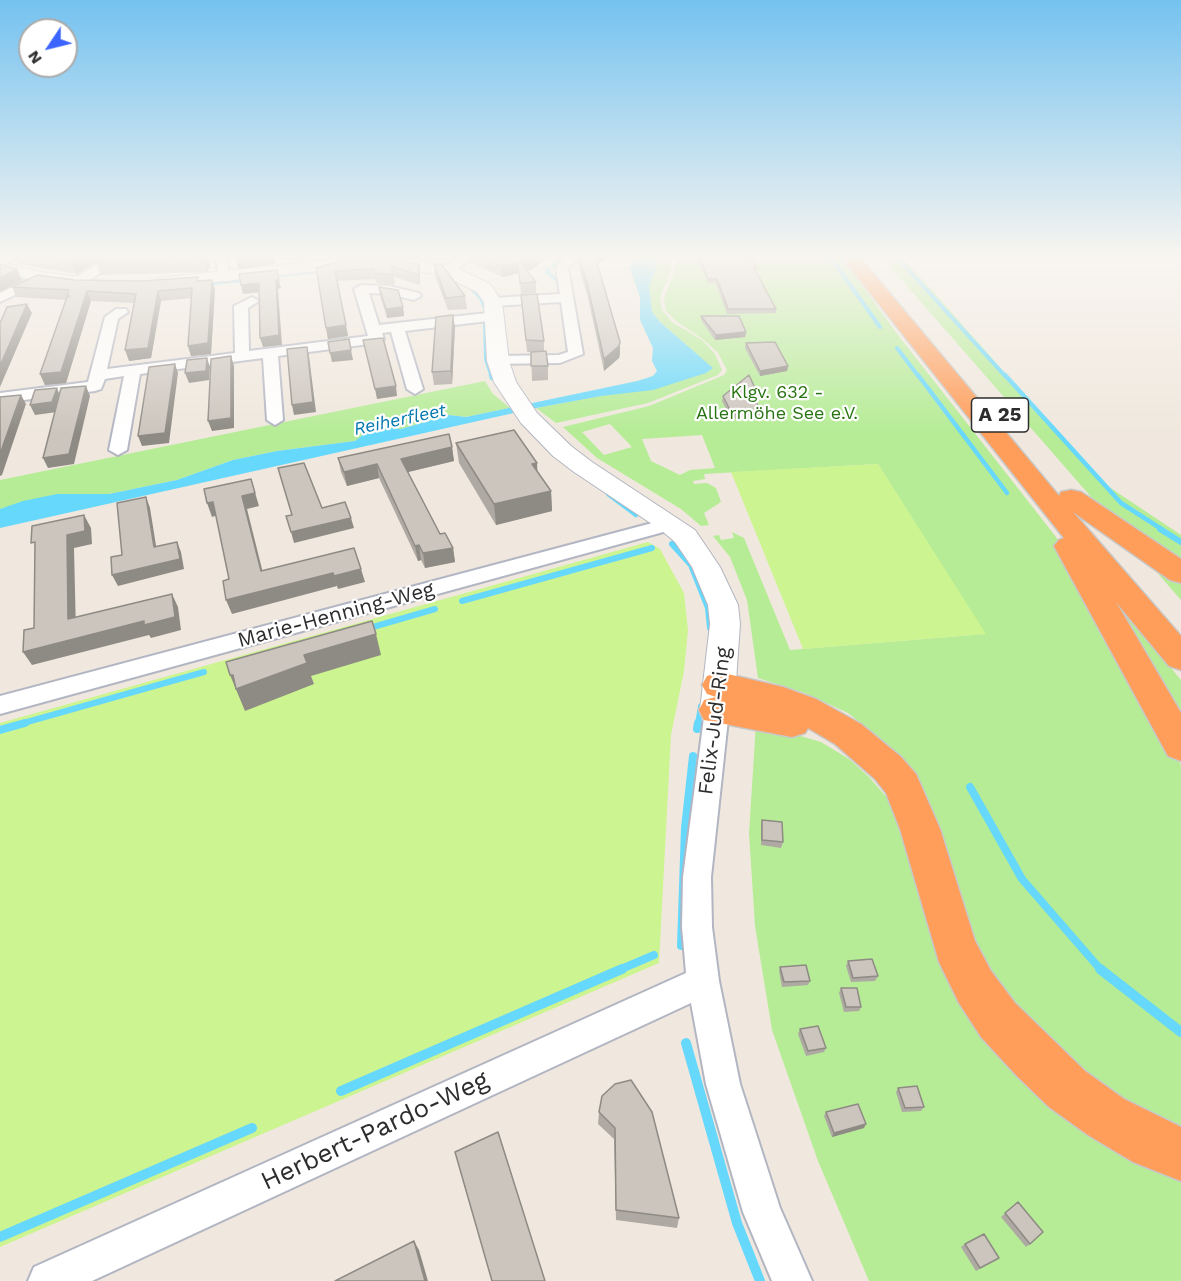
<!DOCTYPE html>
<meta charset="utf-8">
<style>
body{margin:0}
#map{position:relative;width:1181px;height:1281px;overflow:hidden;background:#f0e8de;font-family:"Work Sans",sans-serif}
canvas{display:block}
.north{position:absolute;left:18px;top:18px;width:60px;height:60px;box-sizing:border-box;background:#fff;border:2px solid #ababab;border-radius:50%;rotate:235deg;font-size:16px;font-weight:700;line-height:24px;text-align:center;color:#2d2d2d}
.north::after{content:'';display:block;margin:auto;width:21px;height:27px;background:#3c65ff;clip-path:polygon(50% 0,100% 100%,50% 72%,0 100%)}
</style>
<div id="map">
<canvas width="1181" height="1281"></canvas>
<div class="north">N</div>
</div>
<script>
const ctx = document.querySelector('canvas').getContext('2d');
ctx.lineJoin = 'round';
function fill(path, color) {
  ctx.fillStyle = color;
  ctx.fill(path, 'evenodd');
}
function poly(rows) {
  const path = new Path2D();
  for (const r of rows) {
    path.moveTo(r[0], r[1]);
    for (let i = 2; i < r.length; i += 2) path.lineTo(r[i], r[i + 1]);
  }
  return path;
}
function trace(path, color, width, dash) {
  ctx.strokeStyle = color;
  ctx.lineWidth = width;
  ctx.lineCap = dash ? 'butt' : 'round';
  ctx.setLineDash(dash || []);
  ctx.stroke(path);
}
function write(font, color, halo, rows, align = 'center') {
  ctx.font = font + ' "Work Sans",sans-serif';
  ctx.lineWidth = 4.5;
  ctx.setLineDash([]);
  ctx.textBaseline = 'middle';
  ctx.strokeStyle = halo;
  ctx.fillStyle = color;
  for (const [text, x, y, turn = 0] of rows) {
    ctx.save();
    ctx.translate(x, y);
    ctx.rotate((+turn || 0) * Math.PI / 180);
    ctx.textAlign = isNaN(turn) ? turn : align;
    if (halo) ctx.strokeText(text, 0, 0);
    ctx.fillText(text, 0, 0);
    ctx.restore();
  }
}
const green = poly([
 [657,255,672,255,671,271,660,297,662,310,672,322,702,340,715,354,722,370,718,375,648,403,556,423,536,408,683,380,712,368,660,322,652,312,649,286,656,268],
 [677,255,840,255,898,335,1056,537,1181,765,1181,1128,1095,1086,994,982,976,946,939,829,925,792,901,760,880,738,848,713,805,693,758,678,747,600,730,557,713,536,719,535,721,540,734,538,732,532,744,538,790,650,985,634,878,464,704,474,705,479,693,481,694,484,707,483,716,488,721,502,704,513,709,525,701,526,681,509,597,458,563,427,649,406,724,375,727,370,718,353,704,340,676,321,666,311,664,298,675,270],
 [610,424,632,447,604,455,582,432],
 [702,435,715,468,690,470,680,475,651,461,642,439],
 [880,255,901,255,1100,481,1181,535,1181,600],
 [485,381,493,394,510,408,466,417,449,415,401,429,382,427,369,430,355,441,277,451,233,460,177,480,109,494,57,494,0,509,0,480],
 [1102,584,1181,680,1181,726],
 [756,723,821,742,849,759,869,777,889,800,902,830,935,947,1181,1174,1181,1281,869,1281,818,1161,772,1030,755,926,749,833]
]);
const pitch = poly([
 [878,464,927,541,986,634,803,649,731,472],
 [648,542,660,549,684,593,688,630,684,671,671,735,659,963,0,1247,0,723]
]);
const water = poly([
 [635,255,657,255,656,268,649,286,652,312,660,322,713,368,706,373,653,390,601,396,536,408,0,528,0,509,23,501,57,494,109,494,177,480,233,460,277,451,355,441,369,430,382,427,401,429,449,415,466,417,637,381,653,376,657,371,652,361,653,348,640,320,640,297,630,269]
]);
const streamFar4 = poly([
 [829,255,880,327],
 [895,255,1006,377],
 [553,266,560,260],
 [549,269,547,272,558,281,560,294],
 [0,273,27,279],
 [271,276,317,271],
 [205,284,242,280],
 [469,286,481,298,484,306],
 [485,323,486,359,492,377],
 [897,348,919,377]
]);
const streamFar3 = poly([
 [491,375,492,378],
 [918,375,1007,493],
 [1005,375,1121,503,1163,530],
 [608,494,636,515]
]);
const streamFar2 = poly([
 [1160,529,1181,542],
 [672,544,691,565,708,608,710,628],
 [462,601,652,548],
 [373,627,435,609],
 [20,724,204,672],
 [698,724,701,706]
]);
const streamFar1 = poly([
 [697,729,698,723],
 [0,730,25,723],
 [970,787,1022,879,1101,970],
 [681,946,685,828,693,756],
 [619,970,654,955]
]);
const stream = poly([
 [1100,969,1181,1032],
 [686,1043,737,1223,760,1281],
 [341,1091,622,969],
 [0,1237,252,1128]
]);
const street = poly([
 [7,255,23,255,0,266,0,258,7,255],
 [110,255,124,255,84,285,74,285,74,279,110,255],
 [216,255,228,255,229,281,219,281,218,278,216,255],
 [464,255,479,255,451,273,443,273,443,267,464,255],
 [567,255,580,255,568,268,583,354,560,363,493,364,490,361,498,356,559,355,568,352,561,302,493,306,486,302,493,298,560,294,556,267,567,255],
 [41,273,47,277,46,280,0,302,0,293,41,273],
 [361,285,389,286,419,293,421,296,414,300,389,294,369,293,379,325,496,312,503,316,496,320,405,331,423,389,415,394,407,389,391,332,382,333,384,339,377,343,278,356,283,420,275,425,267,420,263,358,140,374,127,450,118,455,109,450,124,376,105,379,101,389,95,391,0,403,0,393,88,382,105,317,116,309,126,309,128,312,118,319,107,369,235,353,234,306,252,297,259,301,248,308,249,351,368,336,354,289,361,285],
 [671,518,681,524,678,528,0,714,0,696,671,518],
 [717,701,726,704,729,710,711,877,712,927,719,981,740,1084,780,1208,812,1281,772,1281,743,1212,706,1084,691,1003,92,1281,28,1281,34,1267,686,973,682,927,683,877,705,710,708,704,717,701]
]);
const secondary = poly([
 [387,257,453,266,490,284,502,302,509,361,516,382,537,413,571,446,592,462,695,530,720,567,738,605,740,624,734,710,729,719,717,723,705,719,700,710,710,624,708,605,692,567,675,542,661,530,574,472,553,456,521,423,494,382,487,361,484,302,477,292,443,275,387,267,346,268,158,288,149,283,158,278,346,258,387,257],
 [0,262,41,272,79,277,88,282,79,287,41,282,0,272,0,262]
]);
const highway = poly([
 [840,255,858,255,1059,496,1061,492,1071,490,1081,492,1181,559,1181,583,1170,580,1073,512,1181,636,1181,670,1169,666,1116,602,1181,713,1181,761,1168,756,1054,546,1059,540,1064,538,840,255],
 [719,672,783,687,816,699,861,724,901,757,916,774,940,829,975,941,991,971,1015,1003,1085,1071,1124,1099,1181,1127,1181,1181,1133,1162,1088,1135,1049,1107,1017,1076,981,1037,959,1003,939,962,900,829,886,793,875,779,835,744,808,728,805,733,792,737,704,720,699,710,704,700,716,697,707,694,702,685,707,676,719,672]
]);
const wall = poly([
 [14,255,106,255,77,274,18,264],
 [106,255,174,255,174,256,207,255,210,265,207,272,101,275,96,262],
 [327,255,384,255,328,258],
 [388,255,421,255,421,259],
 [470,255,565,255,560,259,548,257,533,269,527,271,536,282,536,293,521,294,519,273,503,277,471,263],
 [577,255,609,255,598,265,620,354,619,358,604,371,587,294,577,262],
 [696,255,748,255,757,268,756,271,776,309,776,313,727,314,716,283,708,283],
 [419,264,420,274,420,285,394,277,395,285,377,283,375,279,337,281,348,336,328,339,316,268],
 [434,264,465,296,467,309,448,310,435,276],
 [75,280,200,281,215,289,211,354,191,356,188,346,192,298,161,301,151,358,129,361,134,303,91,301,66,383,45,385,40,374,66,300,16,297,12,287],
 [379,287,403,307,404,316,387,318,380,296],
 [521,295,544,341,544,351,548,366,548,380,532,381,531,352,527,352],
 [701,316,746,332,745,337,715,340,701,320],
 [455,327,452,384,434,385,432,372],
 [746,343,788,366,787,371,760,376,745,348],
 [723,396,759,397,758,402,756,402,761,412,760,417,731,419,722,401],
 [456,443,538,472,551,491,552,511,496,525,459,463],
 [452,447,454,461,408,472,440,534,453,548,455,562,425,568,421,560,418,561,379,478,347,486,341,472,338,458],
 [762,820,783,842,781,848,761,845,761,825],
 [848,961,878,976,875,981,851,982,846,966],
 [780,967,810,981,808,985,782,987,779,971],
 [841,988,861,1007,859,1011,844,1012,839,993],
 [800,1029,826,1048,824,1052,806,1056,798,1034],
 [898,1088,924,1107,921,1111,902,1112,896,1092],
 [602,1096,679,1218,677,1228,616,1220,614,1139,598,1124,599,1112],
 [826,1112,864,1128,832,1137,824,1116],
 [1018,1202,1030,1244,1026,1247,1001,1217],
 [965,1244,999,1258,976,1271,961,1247]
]);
const shadedWall = poly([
 [82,255,106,255,77,274,72,262],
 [205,255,207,255,210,265,207,272,204,259],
 [247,255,273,255,275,264,239,269,235,256],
 [537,255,548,255,548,257,533,269,520,273,520,262],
 [596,255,609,255,595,267,595,256],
 [518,262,519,273,503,277,502,266],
 [419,264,420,274,420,285,419,275],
 [17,269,22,280,0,292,0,278],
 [212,280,215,289,211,354,191,356,188,346],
 [276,280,279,280,281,288,278,289,282,345,263,347,260,338],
 [259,283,261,292,243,294,241,285],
 [87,291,91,301,66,383,45,385,40,374],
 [158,291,161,301,151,358,129,361,125,350],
 [27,304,32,313,0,387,0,366],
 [403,307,404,316,387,318,386,309],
 [453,315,455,327,452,384,451,371],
 [346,325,348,336,328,339,326,328],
 [746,332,745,337,715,340,716,335],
 [620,342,620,354,619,358,604,371,604,359],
 [307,347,309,356,316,412,294,415,292,405],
 [351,350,353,360,332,362,330,353],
 [231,356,234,366,234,428,212,431,208,421],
 [207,358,210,367,209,380,189,383,185,373],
 [175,364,178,373,169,443,142,446,138,436],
 [788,366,787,371,760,376,760,371],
 [86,386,90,396,74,464,48,468,43,458],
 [396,386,397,396,377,399,375,389],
 [57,388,61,398,57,412,35,415,30,405],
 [21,395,26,404,2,475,0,476,0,454],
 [452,447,454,461,404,473,401,459],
 [537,463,538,483,532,464],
 [377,464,379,478,347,486,344,472],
 [251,479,259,506,247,509,266,585,261,571,242,496],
 [551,491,552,511,496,525,494,504],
 [146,497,150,508,158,558,154,547],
 [213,502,218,515,212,517,207,503],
 [84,515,91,528,92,544,74,548,76,633,68,619,67,535],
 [351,518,354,528,294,543,291,532],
 [177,542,181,552,184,569,118,586,112,575],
 [419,545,421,560,418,561,415,546],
 [453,548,455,562,425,568,423,553],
 [361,569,365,582,338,589,334,576],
 [333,573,337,586,232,614,226,600],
 [172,594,178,607,181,630,151,638,149,635,32,665,23,652],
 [376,634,381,655,311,676,314,684,245,711,230,675],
 [866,1124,864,1128,832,1137,834,1133],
 [414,1241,419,1250,428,1281,425,1281]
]);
const building = poly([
 [32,255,82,255,72,262,32,255],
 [106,255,172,255,172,257,186,255,205,255,204,259,96,262,106,255],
 [477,255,537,255,533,258,520,262,536,282,520,283,518,262,502,266,477,255],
 [578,255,596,255,595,256,620,342,619,346,604,359,587,283,578,255],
 [698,255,748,255,757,268,754,268,776,309,728,309,717,279,708,279,698,255],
 [385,259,419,264,419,275,391,266,393,275,375,273,373,269,335,271,346,325,326,328,316,268,344,260,385,259],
 [0,264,17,269,0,278,0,264],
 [434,264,442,265,465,296,446,298,434,264],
 [277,270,279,280,276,280,279,335,260,338,259,283,241,285,239,274,277,270],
 [38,275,75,280,143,281,198,277,197,281,212,280,208,343,188,346,192,288,158,291,148,348,125,350,136,294,87,291,61,372,40,374,67,297,70,296,67,296,69,290,12,287,38,275],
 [379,287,398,290,403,307,386,309,379,287],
 [537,294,544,341,526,340,521,295,537,294],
 [27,304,0,366,0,323,7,307,27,304],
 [453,315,451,371,432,372,436,317,453,315],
 [701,316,739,316,746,332,716,335,701,316],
 [383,338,396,386,375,389,363,340,383,338],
 [349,339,351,350,330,353,328,342,349,339],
 [775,342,788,366,760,371,746,343,775,342],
 [307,347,313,402,292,405,287,349,307,347],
 [546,351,548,366,531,366,531,352,546,351],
 [231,356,231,418,208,421,211,359,231,356],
 [207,358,206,371,185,373,187,360,207,358],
 [175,364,165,433,138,436,149,367,175,364],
 [749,375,759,397,754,397,761,412,732,414,723,396,749,375],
 [86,386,69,454,43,458,61,388,86,386],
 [57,388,52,402,30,405,35,390,57,388],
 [21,395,0,454,0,397,21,395],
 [514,430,537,463,532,464,551,491,494,504,456,443,514,430],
 [449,434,452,447,401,459,440,534,445,533,453,548,423,553,419,545,415,546,377,464,344,472,338,458,449,434],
 [304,463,322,508,345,502,351,518,291,532,286,516,292,515,278,468,304,463],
 [251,479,255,493,242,496,261,571,354,548,361,569,334,576,333,573,226,600,223,581,229,579,213,502,207,503,204,489,251,479],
 [146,497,154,547,177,542,180,559,112,575,111,557,122,555,117,503,146,497],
 [84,515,85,531,67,535,68,619,172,594,175,617,144,625,144,621,23,652,24,630,34,628,35,542,31,543,32,526,84,515],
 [372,621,376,634,304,655,307,663,236,689,233,675,230,675,226,662,372,621],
 [762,820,782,822,783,842,762,840,762,820],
 [872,959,878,976,853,978,848,961,872,959],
 [806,965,810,981,784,982,780,967,806,965],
 [841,988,857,988,861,1007,846,1007,841,988],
 [818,1026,826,1048,808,1051,800,1029,818,1026],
 [631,1080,652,1112,679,1218,616,1210,615,1128,599,1112,602,1096,615,1084,631,1080],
 [917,1086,924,1107,905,1108,898,1088,917,1086],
 [858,1104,866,1124,834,1133,826,1112,858,1104],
 [498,1132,545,1281,492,1281,455,1152,498,1132],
 [1018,1202,1043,1232,1030,1244,1005,1213,1018,1202],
 [984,1234,999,1258,980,1268,965,1244,984,1234],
 [414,1241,425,1281,335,1281,414,1241]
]);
const farParknames = [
 ["Klgv. 632 -",777,393],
 ["Allermöhe See e.V.",777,414]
];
const farWaternames = [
 ["Reiherfleet",400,420,-12]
];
const shields = [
 [1000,415,57]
];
const shieldNames = [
 ["A 25",1000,415]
];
const streetNames = [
 ["Marie-Henning-Weg",336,615,-15],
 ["Felix-Jud-Ring",715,721,-83]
];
const nearStreetnames = [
 ["Herbert-Pardo-Weg",375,1131,-25]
];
fill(green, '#b5ec95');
fill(pitch, '#ccf490');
fill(water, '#66d8fc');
trace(streamFar4, '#66d8fc', 4);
trace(streamFar3, '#66d8fc', 4.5);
trace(streamFar2, '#66d8fc', 6);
trace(streamFar1, '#66d8fc', 8);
trace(stream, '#66d8fc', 10);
trace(street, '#b2b5c2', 4);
trace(secondary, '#b2b5c2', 2);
trace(highway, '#c8c8c8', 3);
fill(street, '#fff');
fill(secondary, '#fff');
fill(highway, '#ff9d5a');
fill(wall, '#afa9a3');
fill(shadedWall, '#8e8a84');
fill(building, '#cbc5bd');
trace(building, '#8e8a84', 1.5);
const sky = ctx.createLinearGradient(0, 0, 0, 434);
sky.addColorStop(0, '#74c2f0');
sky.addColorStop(0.59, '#f8f5f0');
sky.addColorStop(1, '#f8f5f000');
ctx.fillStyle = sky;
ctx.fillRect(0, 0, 1181, 434);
write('18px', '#297412', '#fff', farParknames);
write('italic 18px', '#0076ae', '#fff', farWaternames);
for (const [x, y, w] of shields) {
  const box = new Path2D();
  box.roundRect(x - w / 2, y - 17, w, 34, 4.5);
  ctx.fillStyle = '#fff';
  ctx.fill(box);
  trace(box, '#2d2d2d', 1.5);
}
write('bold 20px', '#2d2d2d', null, shieldNames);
write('21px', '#2d2d2d', '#fff', streetNames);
write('26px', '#2d2d2d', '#fff', nearStreetnames);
</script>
